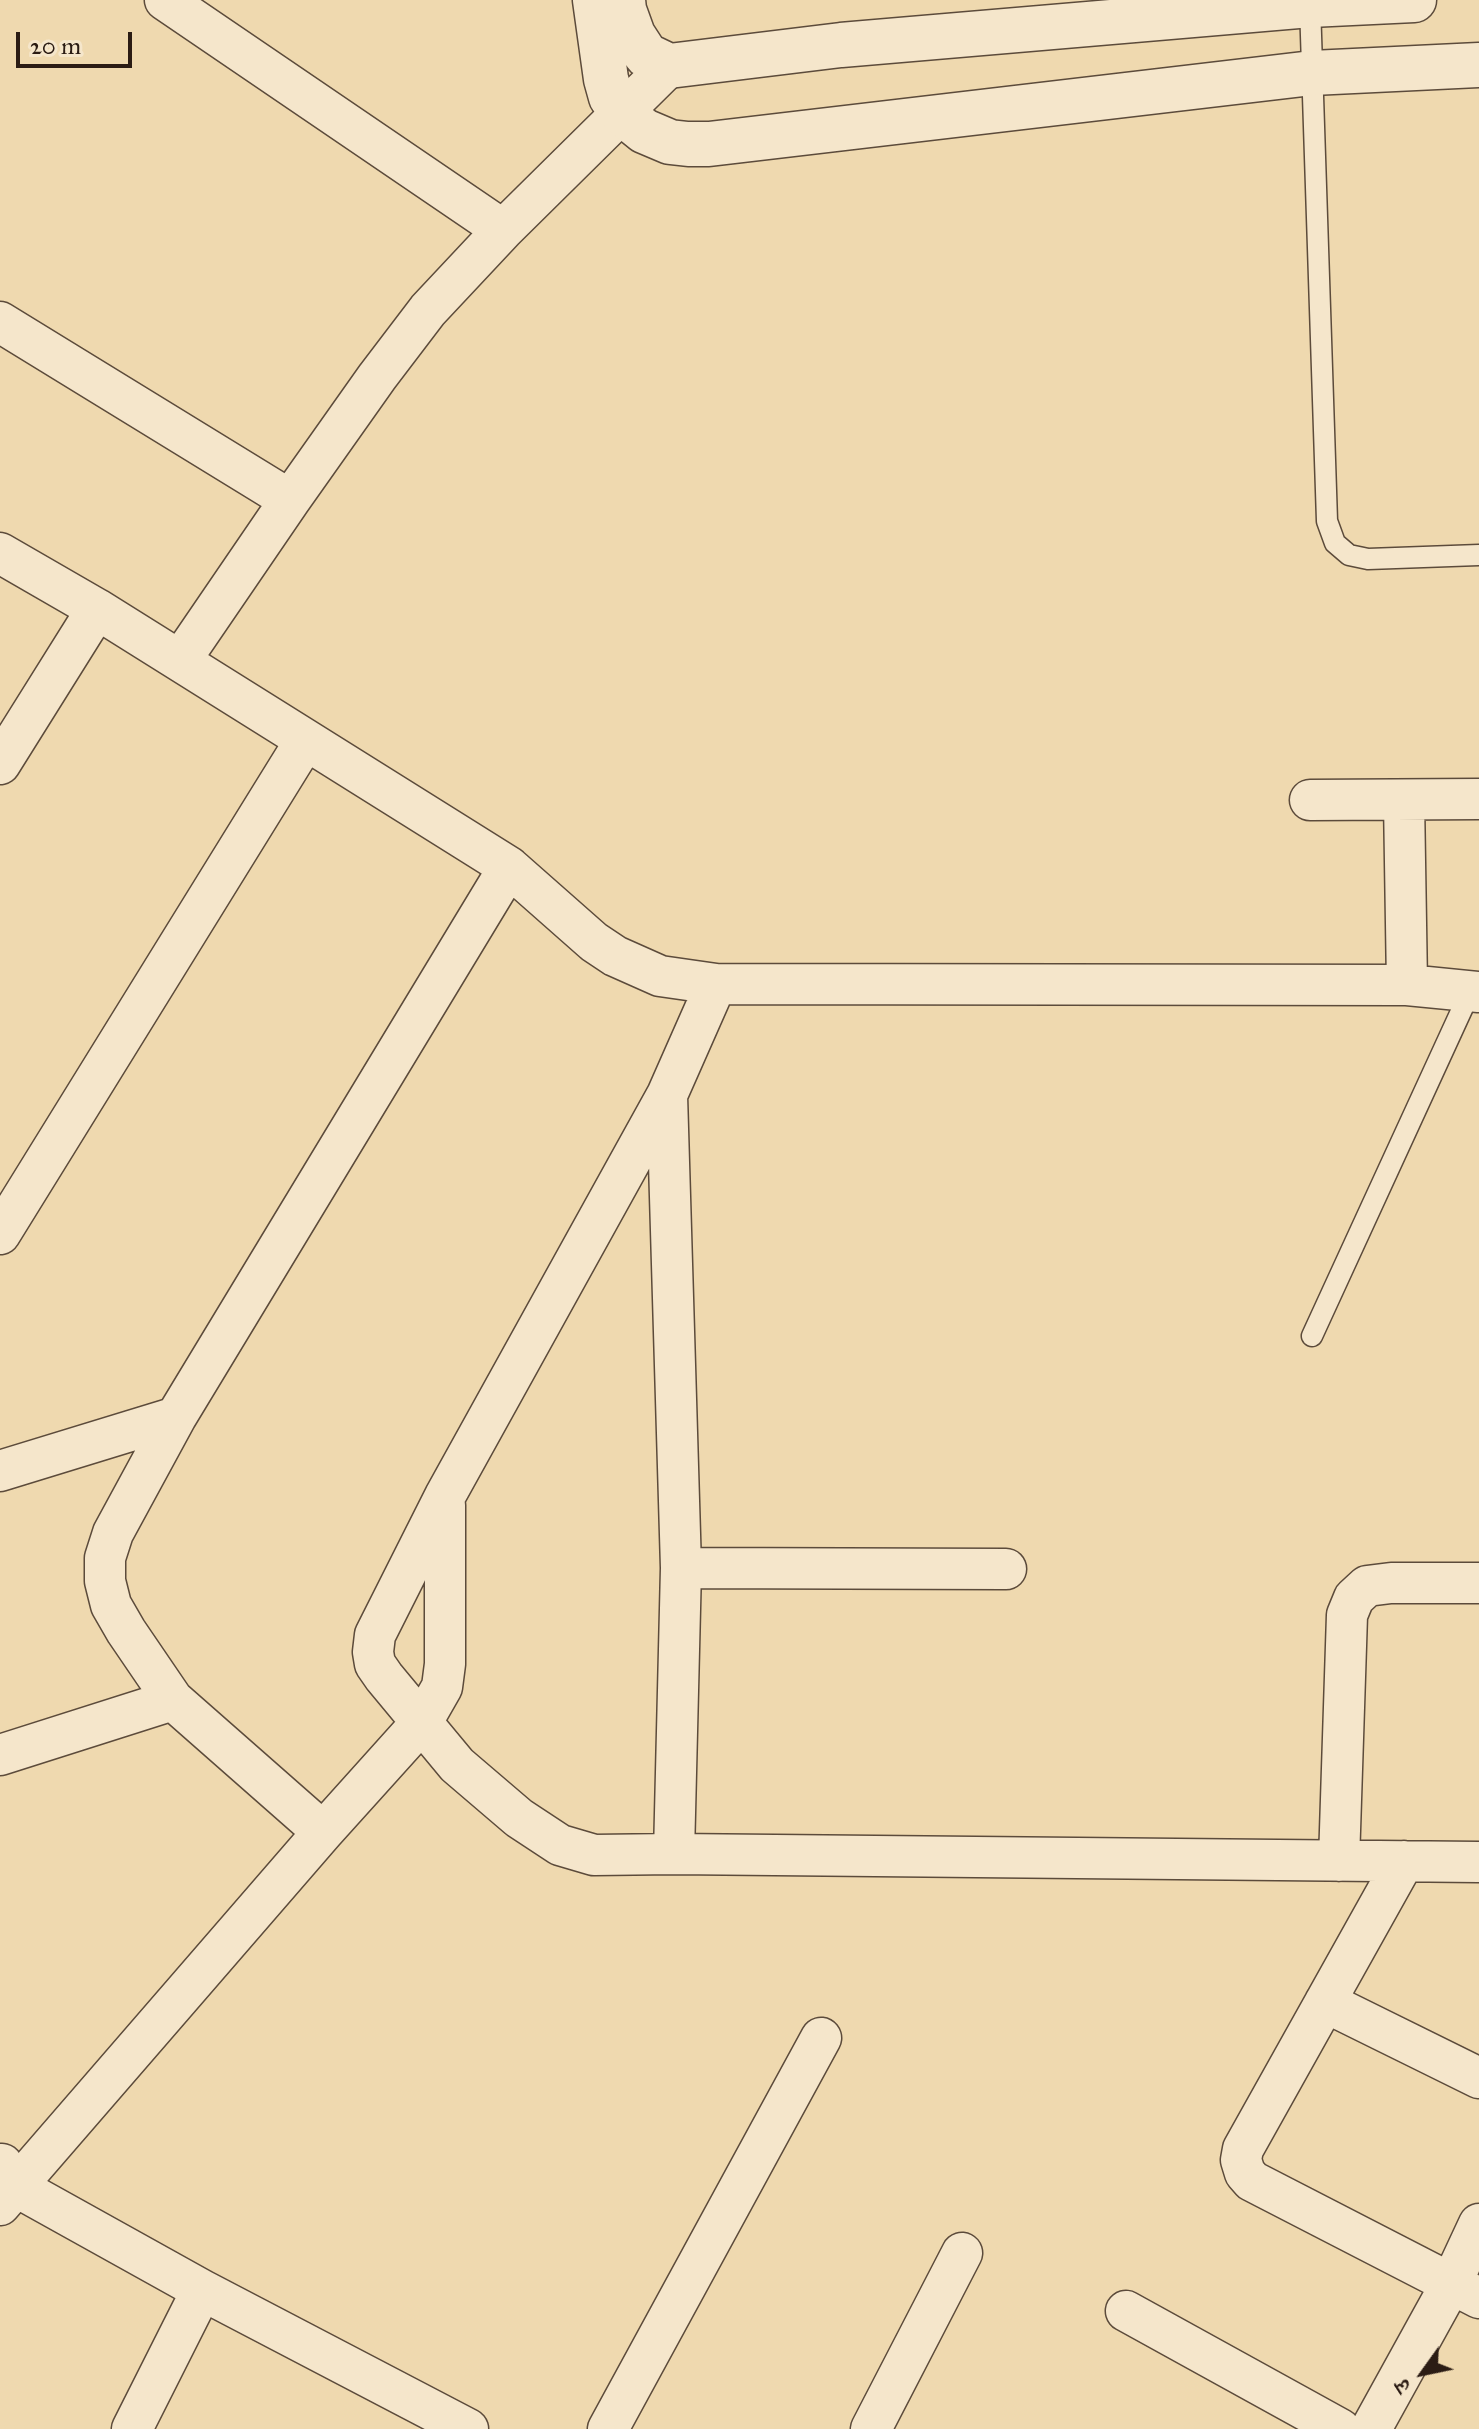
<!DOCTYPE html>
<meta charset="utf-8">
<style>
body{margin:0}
#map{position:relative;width:1479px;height:2429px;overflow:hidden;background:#efd9af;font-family:"IM FELL Great Primer","Noto Serif Devanagari",serif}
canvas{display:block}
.north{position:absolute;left:1383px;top:2333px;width:80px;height:80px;-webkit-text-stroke:6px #f5e6cb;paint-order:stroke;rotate:237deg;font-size:22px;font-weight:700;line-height:32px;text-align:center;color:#2b1c14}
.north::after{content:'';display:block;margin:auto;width:28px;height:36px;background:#2b1c14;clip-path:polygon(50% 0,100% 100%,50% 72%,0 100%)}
.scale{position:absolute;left:16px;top:32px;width:116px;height:36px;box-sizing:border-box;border:4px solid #2b1c14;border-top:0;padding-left:10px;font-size:24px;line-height:28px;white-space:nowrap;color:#2b1c14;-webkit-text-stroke:6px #f5e6cb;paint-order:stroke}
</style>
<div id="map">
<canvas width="1479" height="2429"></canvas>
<div class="north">उ</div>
<div class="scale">20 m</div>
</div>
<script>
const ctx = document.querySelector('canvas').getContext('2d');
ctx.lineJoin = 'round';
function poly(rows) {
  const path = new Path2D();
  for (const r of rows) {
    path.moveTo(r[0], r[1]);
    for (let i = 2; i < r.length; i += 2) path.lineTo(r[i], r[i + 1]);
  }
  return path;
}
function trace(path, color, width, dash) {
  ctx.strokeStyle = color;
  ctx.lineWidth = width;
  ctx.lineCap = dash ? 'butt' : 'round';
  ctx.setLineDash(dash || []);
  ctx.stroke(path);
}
const service = poly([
 [1310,5,1327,521,1335,543,1349,555,1368,559,1479,555],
 [1312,1336,1470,992]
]);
const minor = poly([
 [165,0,503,230],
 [0,322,290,500],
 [0,553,97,609,509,867,594,942,615,956,660,976,716,984,1407,985,1479,992],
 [180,661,290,500,377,377,428,310,503,230,669,66],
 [0,764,97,609],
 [1310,800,1479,799],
 [1404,800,1407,985],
 [716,984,667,1095,445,1496,375,1635,373,1652,375,1664,384,1677,457,1765,519,1818,560,1845,594,1855,674,1854,1479,1862],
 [667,1095,681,1568,674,1854],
 [0,1234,305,741],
 [0,1471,176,1417],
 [681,1568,1006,1569],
 [0,1755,173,1700],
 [323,1832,173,1700,126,1631,111,1605,105,1581,105,1558,113,1533,176,1417,509,867],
 [1339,1861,1347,1615,1354,1598,1367,1586,1391,1583,1479,1583],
 [1404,1861,1243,2149,1241,2160,1245,2173,1252,2181,1479,2298],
 [1325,2002,1479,2078],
 [2,2164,15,2186,202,2290,468,2429],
 [0,2205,323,1832,422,1722,442,1687,445,1664,445,1505],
 [1126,2311,1340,2429],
 [132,2429,202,2290],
 [608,2429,821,2038],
 [871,2429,962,2253],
 [1371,2429,1451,2284,1479,2224]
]);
const tertiary = poly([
 [595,0,606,79,611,97,623,114,644,131,670,142,688,144,709,144,1312,73,1479,65],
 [623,0,624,10,633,35,646,55,669,66,841,45,1310,5,1414,0]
]);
trace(service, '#5c4b3b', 23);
trace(minor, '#5c4b3b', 43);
trace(tertiary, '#5c4b3b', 47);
trace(service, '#f5e6cb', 20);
trace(minor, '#f5e6cb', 40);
trace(tertiary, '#f5e6cb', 44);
</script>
